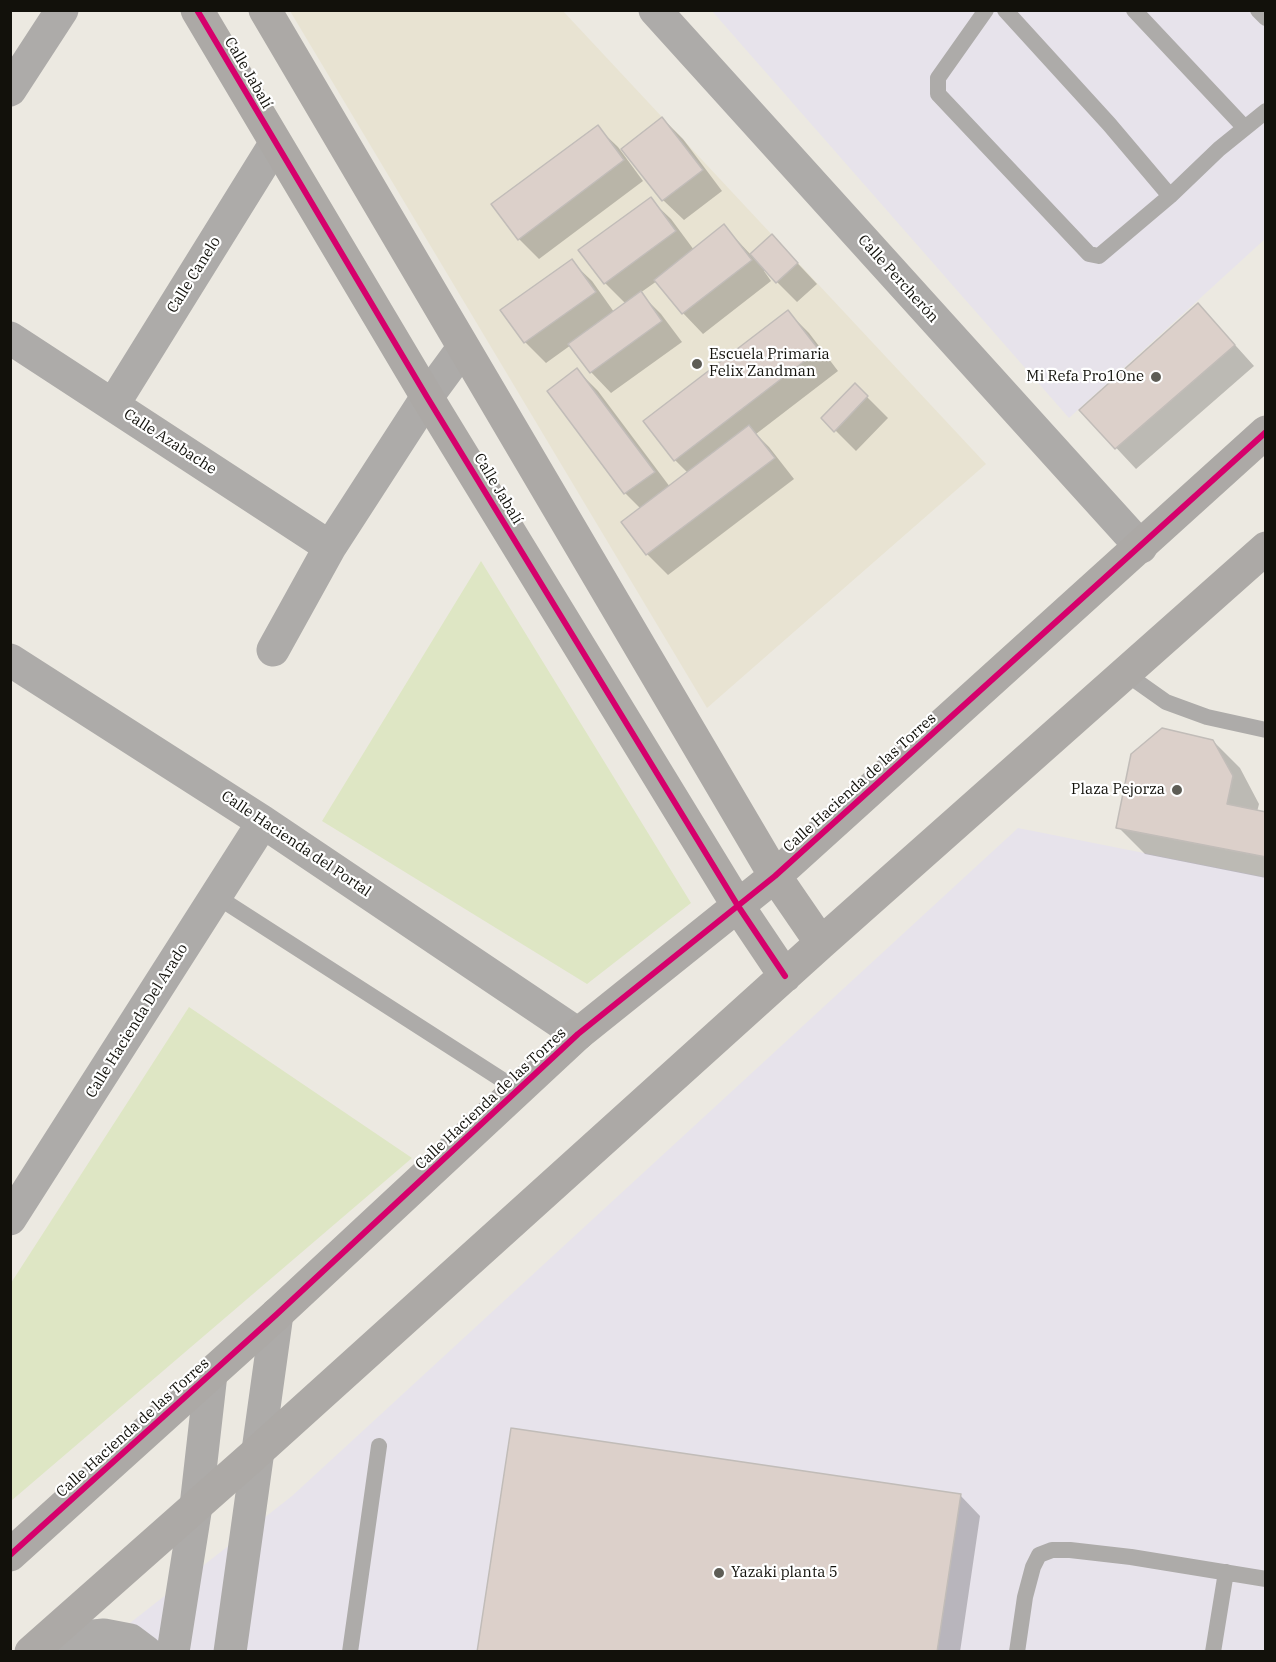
<!DOCTYPE html>
<meta charset="utf-8">
<style>
body{margin:0}
#map{position:relative;width:1276px;height:1662px;overflow:hidden;background:#ece9e1;font-family:"IBM Plex Serif",serif}
canvas{display:block}
.frame{position:absolute;inset:0;border:12px solid #12110b;pointer-events:none}
</style>
<div id="map">
<canvas width="1276" height="1662"></canvas>
<div class="frame"></div>
</div>
<script>
const ctx = document.querySelector('canvas').getContext('2d');
ctx.lineJoin = 'round';
function fill(path, color) {
  ctx.fillStyle = color;
  ctx.fill(path, 'evenodd');
}
function poly(rows) {
  const path = new Path2D();
  for (const r of rows) {
    path.moveTo(r[0], r[1]);
    for (let i = 2; i < r.length; i += 2) path.lineTo(r[i], r[i + 1]);
  }
  return path;
}
function trace(path, color, width, dash) {
  ctx.strokeStyle = color;
  ctx.lineWidth = width;
  ctx.lineCap = dash ? 'butt' : 'round';
  ctx.setLineDash(dash || []);
  ctx.stroke(path);
}
function write(font, color, halo, rows, align = 'center') {
  ctx.font = font + ' "IBM Plex Serif",serif';
  ctx.lineWidth = 4.5;
  ctx.setLineDash([]);
  ctx.textBaseline = 'middle';
  ctx.strokeStyle = halo;
  ctx.fillStyle = color;
  for (const [text, x, y, turn = 0] of rows) {
    ctx.save();
    ctx.translate(x, y);
    ctx.rotate((+turn || 0) * Math.PI / 180);
    ctx.textAlign = isNaN(turn) ? turn : align;
    if (halo) ctx.strokeText(text, 0, 0);
    ctx.fillText(text, 0, 0);
    ctx.restore();
  }
}
const industrial = poly([
 [712,11,1265,11,1265,239,1069,418],
 [1018,828,1265,877,1265,1651,93,1652,292,1496]
]);
const built = poly([
 [290,11,563,11,986,464,707,708]
]);
const green = poly([
 [481,561,691,903,587,984,322,821],
 [189,1007,412,1158,11,1501,11,1283]
]);
const shadow = poly([
 [662,118,683,139,722,191,684,220,663,200],
 [597,127,618,147,643,181,539,259,519,239],
 [650,199,671,219,694,250,724,226,751,255,772,236,817,284,797,302,765,270,764,271,771,281,703,334,683,313,657,281,640,293,661,314,682,342,611,393,591,372,571,345,546,363,525,342,502,310,571,261,592,281,614,312,626,304,605,283],
 [788,312,809,333,838,371,756,434,769,447,794,479,668,575,647,554,623,522,641,509,625,493,549,391,577,370,598,391,670,487,688,473,675,460],
 [1218,326,1254,366,1136,469,1081,410],
 [855,385,888,418,856,451,823,418],
 [1213,741,1240,768,1259,804,1257,812,1266,814,1266,878,1145,854,1118,827],
 [960,1495,980,1516,960,1652,479,1652]
]);
const building = poly([
 [662,117,703,170,662,201,621,149,662,117],
 [598,125,624,160,518,240,491,204,598,125],
 [651,197,676,231,604,284,578,250,651,197],
 [724,224,752,260,682,314,654,280,724,224],
 [772,234,798,263,776,283,750,254,772,234],
 [572,259,596,292,524,343,500,310,572,259],
 [641,291,662,321,590,373,568,344,641,291],
 [1198,303,1235,345,1115,449,1079,410,1198,303],
 [788,310,819,350,674,461,643,421,788,310],
 [577,368,655,472,624,494,547,391,577,368],
 [855,383,868,396,834,432,821,418,855,383],
 [749,425,775,458,646,555,621,522,749,425],
 [1162,728,1213,740,1233,776,1227,804,1266,812,1266,857,1116,828,1131,754,1162,728],
 [511,1428,961,1494,937,1652,477,1652,511,1428]
]);
const lane = poly([
 [986,10,938,78,938,94,1089,254,1099,256,1170,196,1219,149,1266,111],
 [1005,10,1109,124,1170,196],
 [1134,10,1245,128],
 [1258,10,1266,18],
 [1125,673,1166,702,1207,717,1266,730],
 [216,896,518,1090],
 [350,1652,379,1446],
 [1017,1652,1025,1597,1033,1567,1039,1555,1052,1550,1070,1550,1131,1557,1266,1579],
 [1213,1652,1226,1572]
]);
const street = poly([
 [655,10,1141,547],
 [10,90,62,10],
 [10,338,330,547],
 [113,405,275,144],
 [273,650,330,547,427,397,463,348],
 [10,660,263,822,578,1034],
 [10,1219,263,822],
 [34,1652,83,1637,104,1635,130,1640,146,1652],
 [173,1652,196,1506,211,1374],
 [230,1652,277,1314]
]);
const secondary = poly([
 [197,10,427,397,738,906,785,976],
 [265,10,775,876,821,943],
 [10,1555,277,1314,578,1034,775,876,1266,432],
 [31,1652,256,1453,821,943,1266,548]
]);
const cycleway = poly([
 [197,10,427,397,738,906,785,976],
 [10,1555,277,1314,578,1034,775,876,1266,432]
]);
const markers = [
 [697,364,6,"#5e5d56"],
 [1156,377,6,"#5e5d56"],
 [1177,790,6,"#5e5d56"],
 [719,1573,6,"#5e5d56"]
];
const streetNames = [
 ["Calle Jabalí",248,73,60],
 ["Calle Canelo",194,275,-58],
 ["Calle Percherón",898,279,48],
 ["Calle Azabache",170,442,33],
 ["Calle Jabalí",498,489,59],
 ["Calle Hacienda de las Torres",860,783,-42],
 ["Calle Hacienda del Portal",296,844,34],
 ["Calle Hacienda Del Arado",137,1021,-58],
 ["Calle Hacienda de las Torres",491,1099,-43],
 ["Calle Hacienda de las Torres",133,1428,-42]
];
const poiNames = [
 ["Escuela Primaria",709,355],
 ["Felix Zandman",709,372],
 ["Mi Refa Pro1One",1144,377,"right"],
 ["Plaza Pejorza",1165,790,"right"],
 ["Yazaki planta 5",731,1573]
];
fill(industrial, '#e7e3eb');
fill(built, '#e8e3d2');
fill(green, '#dee6c4');
fill(shadow, '#0003');
fill(building, '#dcd0ca');
trace(building, '#c1bcb8', 1.5);
trace(lane, '#adaba9', 16);
trace(street, '#adaba9', 33);
trace(secondary, '#aca9a6', 33);
trace(cycleway, '#d6006c', 6);
for (const [x, y, r, color] of markers) {
  const dot = new Path2D();
  dot.arc(x, y, r, 0, 2 * Math.PI);
  ctx.fillStyle = color;
  ctx.fill(dot);
  trace(dot, '#fff', 2);
}
write('15px', '#12110b', '#fff', streetNames);
write('15px', '#12110b', '#fff', poiNames, 'left');
</script>
